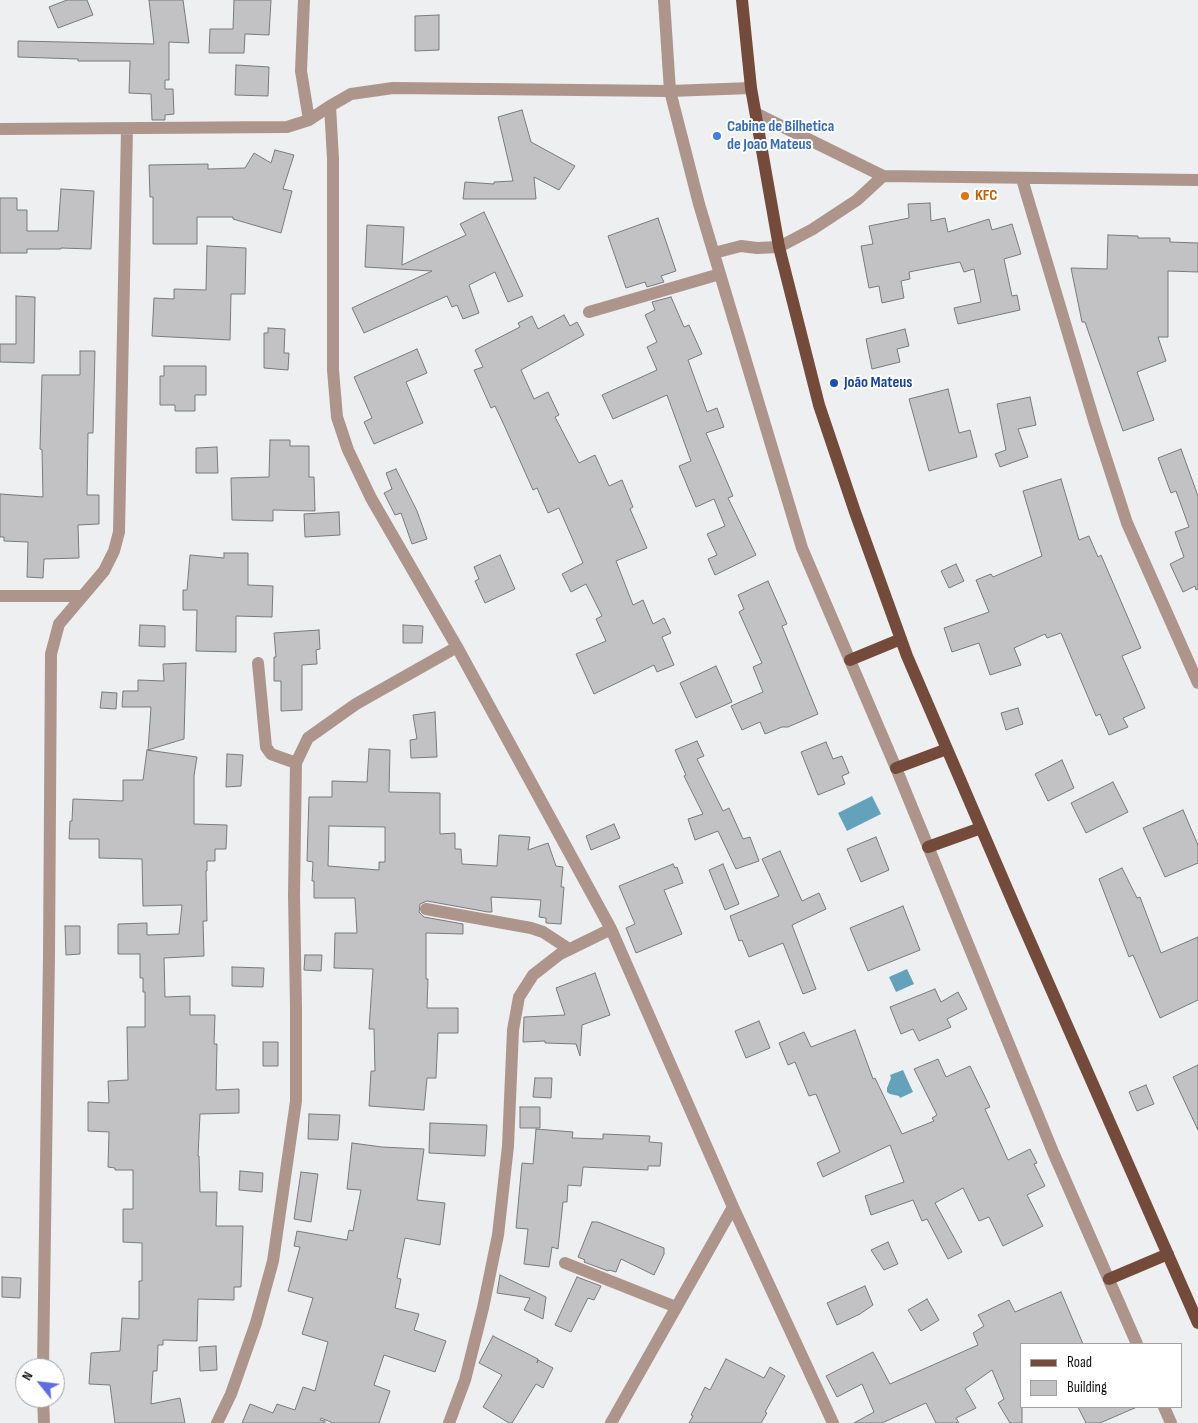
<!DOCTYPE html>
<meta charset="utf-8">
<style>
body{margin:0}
#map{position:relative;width:1198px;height:1423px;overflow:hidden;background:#eeeff1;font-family:"Sofia Sans Condensed",sans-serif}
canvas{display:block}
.legend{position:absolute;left:1020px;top:1343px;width:162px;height:65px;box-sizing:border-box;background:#fff;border:1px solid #a1a1a1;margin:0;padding:6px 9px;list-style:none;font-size:15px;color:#141414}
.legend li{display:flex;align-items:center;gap:10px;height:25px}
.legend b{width:25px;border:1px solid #a1a1a1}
.north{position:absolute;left:15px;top:1358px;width:50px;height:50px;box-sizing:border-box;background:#fff;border:1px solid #a1a1a1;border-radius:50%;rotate:299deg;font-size:14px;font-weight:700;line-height:20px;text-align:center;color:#141414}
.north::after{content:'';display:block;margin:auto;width:18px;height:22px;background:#5e6be2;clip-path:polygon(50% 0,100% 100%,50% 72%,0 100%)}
</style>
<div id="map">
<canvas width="1198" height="1423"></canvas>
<ul class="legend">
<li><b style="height:6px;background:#744b3a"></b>Road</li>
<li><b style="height:14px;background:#c2c1c3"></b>Building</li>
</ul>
<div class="north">N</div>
</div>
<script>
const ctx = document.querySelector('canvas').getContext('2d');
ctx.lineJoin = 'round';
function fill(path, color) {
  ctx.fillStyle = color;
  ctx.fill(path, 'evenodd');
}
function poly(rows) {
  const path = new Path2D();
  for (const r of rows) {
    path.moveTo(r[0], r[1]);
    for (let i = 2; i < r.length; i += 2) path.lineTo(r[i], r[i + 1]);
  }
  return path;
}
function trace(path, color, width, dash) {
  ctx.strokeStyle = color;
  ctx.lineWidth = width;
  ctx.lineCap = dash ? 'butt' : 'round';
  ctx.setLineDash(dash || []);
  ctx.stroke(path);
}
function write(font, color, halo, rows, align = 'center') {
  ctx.font = font + ' "Sofia Sans Condensed",sans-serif';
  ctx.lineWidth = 4;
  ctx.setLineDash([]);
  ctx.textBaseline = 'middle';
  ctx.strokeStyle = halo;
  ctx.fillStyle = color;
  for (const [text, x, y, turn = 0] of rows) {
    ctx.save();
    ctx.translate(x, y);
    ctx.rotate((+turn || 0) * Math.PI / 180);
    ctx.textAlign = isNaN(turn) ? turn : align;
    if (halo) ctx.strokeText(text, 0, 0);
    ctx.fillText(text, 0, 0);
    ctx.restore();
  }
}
const water = poly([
 [872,796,881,814,847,831,838,813],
 [907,969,914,984,896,992,889,977],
 [903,1070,913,1092,900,1098,899,1096,890,1094,887,1092,887,1088,891,1078,890,1075]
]);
const building = poly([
 [67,0,87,0,93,15,58,28,49,7,67,0],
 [149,0,183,0,189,43,169,42,169,80,165,80,165,89,173,89,174,114,165,115,165,120,152,120,151,94,129,93,130,61,78,61,78,59,18,57,18,41,154,44,149,0],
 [234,0,271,0,269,35,245,34,244,53,209,53,210,29,233,29,234,0],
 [439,15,439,50,415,51,415,16,439,15],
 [236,65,269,67,268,96,235,95,236,65],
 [522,110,531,142,575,166,559,190,534,177,536,199,463,199,465,182,494,184,494,182,513,181,498,117,522,110],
 [275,150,294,155,283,189,292,191,281,233,233,219,233,217,197,217,197,244,153,244,153,197,150,197,149,165,208,164,208,169,245,168,254,153,271,163,275,150],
 [61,189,94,191,91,249,61,248,61,249,27,249,27,253,0,253,0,198,17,198,17,210,27,210,27,231,58,231,61,189],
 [930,203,931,221,945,218,948,232,989,219,992,230,1012,224,1021,254,1004,259,1012,296,1017,295,1020,310,958,324,954,308,981,302,974,269,964,272,960,262,909,272,910,279,901,281,904,298,882,303,879,286,869,288,861,246,873,244,869,226,909,218,908,204,930,203],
 [484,212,523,296,508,302,495,272,469,285,479,313,463,319,457,305,452,307,447,296,364,333,352,308,432,271,365,267,367,225,404,227,402,265,466,235,460,224,484,212],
 [658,218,676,271,661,276,664,282,647,287,645,282,626,288,608,236,658,218],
 [1108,235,1138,236,1138,238,1170,238,1170,242,1198,243,1198,272,1168,271,1168,337,1158,337,1166,361,1137,372,1154,420,1123,431,1085,322,1082,322,1071,268,1107,269,1108,235],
 [207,246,246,248,245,294,231,294,230,340,152,336,154,298,174,299,174,289,206,290,207,246],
 [16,296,35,297,34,363,0,362,0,344,16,344,16,296],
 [671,297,684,327,689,325,702,354,688,360,707,412,717,408,724,427,706,433,733,496,728,498,756,555,715,575,708,559,717,555,707,534,725,526,714,499,696,507,679,466,691,461,667,395,613,419,602,395,657,370,647,347,657,342,645,315,655,310,652,302,671,297],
 [564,315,570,326,577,322,584,335,521,370,534,399,548,392,559,415,555,417,579,463,595,455,609,486,622,480,633,507,630,509,647,548,616,561,633,605,643,600,653,624,664,618,671,633,662,637,674,665,657,672,654,665,594,694,576,654,606,641,596,619,602,616,586,584,571,592,562,574,583,563,559,508,548,513,537,488,533,490,504,425,495,406,491,408,474,370,483,367,475,350,520,327,518,323,532,316,538,329,564,315],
 [268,328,285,329,284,353,289,353,288,370,264,368,264,333,268,333,268,328],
 [905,329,909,346,897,349,900,362,872,369,866,339,905,329],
 [417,349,427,373,406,382,423,423,374,444,364,422,372,418,354,377,417,349],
 [80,351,95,351,93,433,88,433,87,495,99,495,99,524,78,525,79,558,44,559,43,578,27,577,28,542,4,541,4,537,0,537,0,494,43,497,42,450,40,449,42,375,80,375,80,351],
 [164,366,206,366,206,395,195,395,195,411,175,411,175,405,160,405,160,376,164,376,164,366],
 [948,389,959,433,970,430,977,457,929,471,909,399,948,389],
 [1030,397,1036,425,1018,429,1028,457,1000,467,995,454,1006,450,997,404,1030,397],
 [270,440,290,440,290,446,309,446,309,477,314,477,315,511,273,510,273,521,232,520,231,478,269,477,270,440],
 [217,447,218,473,196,473,196,448,217,447],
 [1181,449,1198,496,1198,589,1196,590,1195,586,1183,592,1170,564,1184,557,1175,532,1189,527,1176,491,1171,493,1158,458,1181,449],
 [396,469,417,511,427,539,412,544,401,513,395,515,384,493,392,489,386,473,396,469],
 [1061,479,1079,540,1089,536,1098,557,1101,555,1141,648,1122,656,1145,708,1123,718,1128,727,1109,735,1100,714,1096,716,1061,633,1047,638,1045,634,1014,648,1021,665,990,675,979,643,952,652,944,628,989,612,976,580,991,574,993,577,1042,556,1023,491,1061,479],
 [339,512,340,535,305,537,304,514,339,512],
 [224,553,248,553,248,585,273,586,272,617,236,616,236,652,196,651,197,610,183,610,183,590,187,590,190,555,224,558,224,553],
 [500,555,515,589,485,603,475,581,479,579,474,567,500,555],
 [956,564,964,581,949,588,941,571,956,564],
 [768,581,787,624,782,626,818,714,788,727,782,727,765,734,760,722,742,730,731,706,763,692,753,667,762,663,739,612,744,609,738,595,768,581],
 [140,625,165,626,165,647,139,646,140,625],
 [403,625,423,626,422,643,403,643,403,625],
 [319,630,320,649,316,650,317,664,302,665,302,710,281,711,281,681,274,681,274,657,276,657,274,633,319,630],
 [186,663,184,739,148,750,151,707,122,707,123,691,138,691,138,680,164,681,163,664,186,663],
 [716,666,732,702,696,718,680,683,716,666],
 [102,692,117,693,116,709,100,708,102,692],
 [1018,708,1023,724,1006,730,1001,713,1018,708],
 [435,712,437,757,411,758,410,740,417,739,413,715,435,712],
 [697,741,704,756,697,759,723,811,729,808,743,839,750,837,759,861,736,869,718,831,695,840,688,819,703,814,684,776,686,775,675,750,697,741],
 [826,742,833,759,842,756,849,773,842,776,845,784,818,795,801,752,826,742],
 [369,749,390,750,389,792,440,793,440,834,455,833,455,849,461,849,462,864,497,866,499,835,530,837,528,850,548,843,556,866,563,867,561,887,564,887,561,924,546,923,546,918,539,917,541,900,491,897,492,912,488,912,427,901,420,904,419,912,424,917,463,924,463,934,426,933,426,979,428,979,427,1008,458,1008,458,1033,438,1033,436,1078,427,1078,424,1110,369,1106,371,1071,375,1071,374,1029,369,1029,373,969,334,968,335,933,357,933,355,898,314,898,314,881,312,881,313,862,307,861,309,797,332,797,332,781,367,782,369,749],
 [329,826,385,827,385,862,379,862,379,870,328,866,329,826],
 [147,750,197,757,194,776,194,824,227,825,226,849,215,849,215,861,207,861,207,871,206,871,207,921,203,921,204,956,164,958,165,997,190,996,190,1015,215,1015,214,1044,217,1044,216,1090,239,1089,239,1113,200,1114,198,1156,199,1156,200,1192,217,1192,216,1226,243,1226,241,1287,234,1287,234,1300,198,1299,197,1341,163,1340,163,1345,158,1345,157,1371,153,1371,151,1404,180,1398,185,1423,115,1423,110,1385,89,1384,91,1353,120,1351,122,1318,139,1319,139,1281,142,1281,142,1243,123,1242,123,1209,133,1209,133,1170,115,1170,115,1168,108,1167,109,1132,88,1131,88,1102,109,1103,108,1081,128,1080,127,1027,145,1027,145,992,143,992,143,978,140,978,140,954,118,954,118,924,147,923,147,935,179,934,182,905,143,906,142,859,99,858,99,839,69,839,70,821,72,821,73,799,123,801,123,780,143,780,147,750],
 [227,754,243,755,241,786,226,787,227,754],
 [1062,760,1074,788,1048,801,1035,774,1062,760],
 [1113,782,1128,812,1086,833,1071,803,1113,782],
 [1183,810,1198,845,1198,863,1165,877,1143,828,1183,810],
 [614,824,620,838,591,850,586,836,614,824],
 [876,837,889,870,861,882,847,849,876,837],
 [780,851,802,901,819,893,826,909,792,925,816,989,803,994,783,943,749,957,742,940,739,941,730,916,779,896,762,859,780,851],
 [673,864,675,868,677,867,683,883,664,890,682,934,636,953,626,928,635,924,619,886,673,864],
 [723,864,739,904,725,910,709,870,723,864],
 [1122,868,1137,898,1140,897,1161,953,1198,937,1198,1000,1160,1018,1133,955,1129,957,1099,879,1122,868],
 [903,906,920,950,868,971,850,928,903,906],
 [65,926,80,926,80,954,66,955,65,926],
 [305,955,322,955,321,971,304,970,305,955],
 [232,967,264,968,263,987,232,986,232,967],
 [595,973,610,1015,582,1025,580,1056,576,1044,545,1043,545,1041,523,1042,524,1017,565,1015,556,988,595,973],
 [935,989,941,1002,958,992,967,1009,947,1019,951,1027,919,1041,913,1029,901,1034,890,1007,935,989],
 [759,1021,770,1048,746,1058,735,1031,759,1021],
 [855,1030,873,1079,875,1078,902,1134,934,1121,932,1118,937,1115,914,1069,938,1059,946,1077,970,1066,990,1107,985,1109,1008,1160,1030,1149,1037,1163,1034,1164,1045,1186,1027,1195,1043,1226,1003,1246,989,1217,979,1221,963,1188,935,1203,962,1252,948,1259,927,1219,922,1221,913,1200,871,1215,865,1196,904,1182,890,1145,823,1177,817,1163,840,1152,816,1094,809,1096,795,1062,788,1065,779,1043,804,1032,811,1047,855,1030],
 [263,1042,278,1042,278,1066,263,1066,263,1042],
 [1198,1065,1198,1130,1173,1077,1198,1065],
 [535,1078,552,1078,551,1098,533,1097,535,1078],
 [1146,1085,1154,1104,1137,1111,1129,1092,1146,1085],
 [520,1107,540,1107,540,1128,520,1128,520,1107],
 [309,1114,340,1115,338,1140,308,1139,309,1114],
 [430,1123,487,1125,485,1156,429,1153,430,1123],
 [536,1129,573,1132,572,1138,603,1139,603,1134,650,1136,649,1142,662,1143,660,1166,648,1166,648,1170,583,1167,581,1186,568,1185,567,1202,563,1202,558,1249,552,1247,549,1267,524,1264,528,1229,516,1228,522,1163,533,1164,536,1129],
 [352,1143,382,1147,424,1149,417,1200,445,1203,440,1245,405,1238,397,1278,401,1279,395,1308,419,1314,414,1330,446,1341,435,1372,384,1355,374,1385,390,1391,379,1423,333,1423,321,1418,320,1420,325,1421,325,1423,242,1423,250,1404,273,1413,277,1404,295,1410,303,1387,315,1391,328,1342,302,1334,313,1298,288,1291,300,1247,294,1246,297,1231,347,1240,349,1230,353,1231,361,1190,347,1189,352,1143],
 [240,1171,263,1173,262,1192,239,1190,240,1171],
 [301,1172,318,1174,311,1222,294,1219,301,1172],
 [592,1222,598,1222,664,1248,664,1254,654,1275,621,1259,616,1272,609,1270,608,1271,584,1262,585,1260,578,1257,592,1222],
 [888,1242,898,1264,884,1270,871,1250,888,1242],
 [500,1275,546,1297,543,1319,524,1310,530,1298,497,1293,500,1275],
 [2,1277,21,1278,20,1298,2,1297,2,1277],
 [577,1277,601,1286,594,1300,588,1298,571,1332,555,1325,577,1277],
 [865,1286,873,1305,860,1314,837,1325,827,1303,865,1286],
 [1061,1292,1083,1344,1022,1344,1022,1423,1010,1423,998,1403,1004,1399,992,1370,965,1389,976,1408,956,1418,959,1423,936,1423,926,1403,882,1423,854,1423,874,1412,862,1384,837,1397,826,1376,873,1352,890,1384,978,1345,973,1333,984,1326,978,1315,1009,1300,1015,1312,1061,1292],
 [927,1299,939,1320,921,1331,908,1310,927,1299],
 [493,1336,538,1359,537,1363,538,1360,553,1368,543,1388,536,1384,512,1423,509,1423,483,1407,502,1375,479,1363,493,1336],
 [216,1346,217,1370,200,1371,199,1347,216,1346],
 [726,1359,764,1378,770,1367,785,1376,765,1412,767,1413,761,1423,689,1423,693,1416,691,1415,705,1387,710,1390,726,1359],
 [1078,1407,1137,1407,1100,1423,1086,1423,1078,1407]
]);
const minor = poly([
 [304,0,301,71,309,120],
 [664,0,670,91,699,204,802,548,896,768,1053,1152,1137,1344],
 [330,106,333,159,333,370,337,417,348,450,371,498,457,647,611,929,733,1207,833,1423],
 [757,114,883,176,1198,180],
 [0,129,287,127,309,120,330,106,351,94,393,88,670,91,751,88],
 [1022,179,1095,424,1127,523,1198,683],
 [714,253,741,246,757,248,779,247,813,229,857,200,883,176],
 [589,312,720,274],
 [0,596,83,596],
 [258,663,266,747,271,754,296,763],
 [426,909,531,928,543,932,569,949],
 [565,1263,676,1307],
 [43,1368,49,955,51,654,59,624,104,571,114,551,119,532,127,129],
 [43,1398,44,1423],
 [1164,1407,1171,1423],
 [217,1423,231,1394,256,1323,273,1261,296,1101,296,1007,294,895,296,763,308,738,356,704,457,647],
 [449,1423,465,1380,483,1308,498,1235,508,1146,513,1030,519,997,533,975,560,954,611,929],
 [611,1423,733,1207]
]);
const major = poly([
 [742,0,751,88,779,247,819,405,855,512,907,656,1018,914,1198,1323],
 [850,660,901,639],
 [896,768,947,749],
 [928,847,981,828],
 [1109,1279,1168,1254]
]);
const markers = [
 [717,136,5,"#3f7fe0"],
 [965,196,5,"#e8710a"],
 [834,383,5,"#1a4fb4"]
];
const shopNames = [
 ["Cabine de Bilhetica",727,127],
 ["de Joao Mateus",727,145]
];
const foodNames = [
 ["KFC",975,196]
];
const transitNames = [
 ["João Mateus",844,383]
];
fill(water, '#64a1ba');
fill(building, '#c2c1c3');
trace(building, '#7b7a7b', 1);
trace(minor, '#ad958b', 12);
trace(major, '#744b3a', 12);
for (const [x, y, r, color] of markers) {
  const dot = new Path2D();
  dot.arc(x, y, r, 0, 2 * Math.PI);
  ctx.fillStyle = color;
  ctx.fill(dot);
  trace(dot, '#fff', 2);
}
write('bold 16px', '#366cbe', '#fff', shopNames, 'left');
write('bold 16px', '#c56008', '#fff', foodNames, 'left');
write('bold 16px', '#164399', '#fff', transitNames, 'left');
</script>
